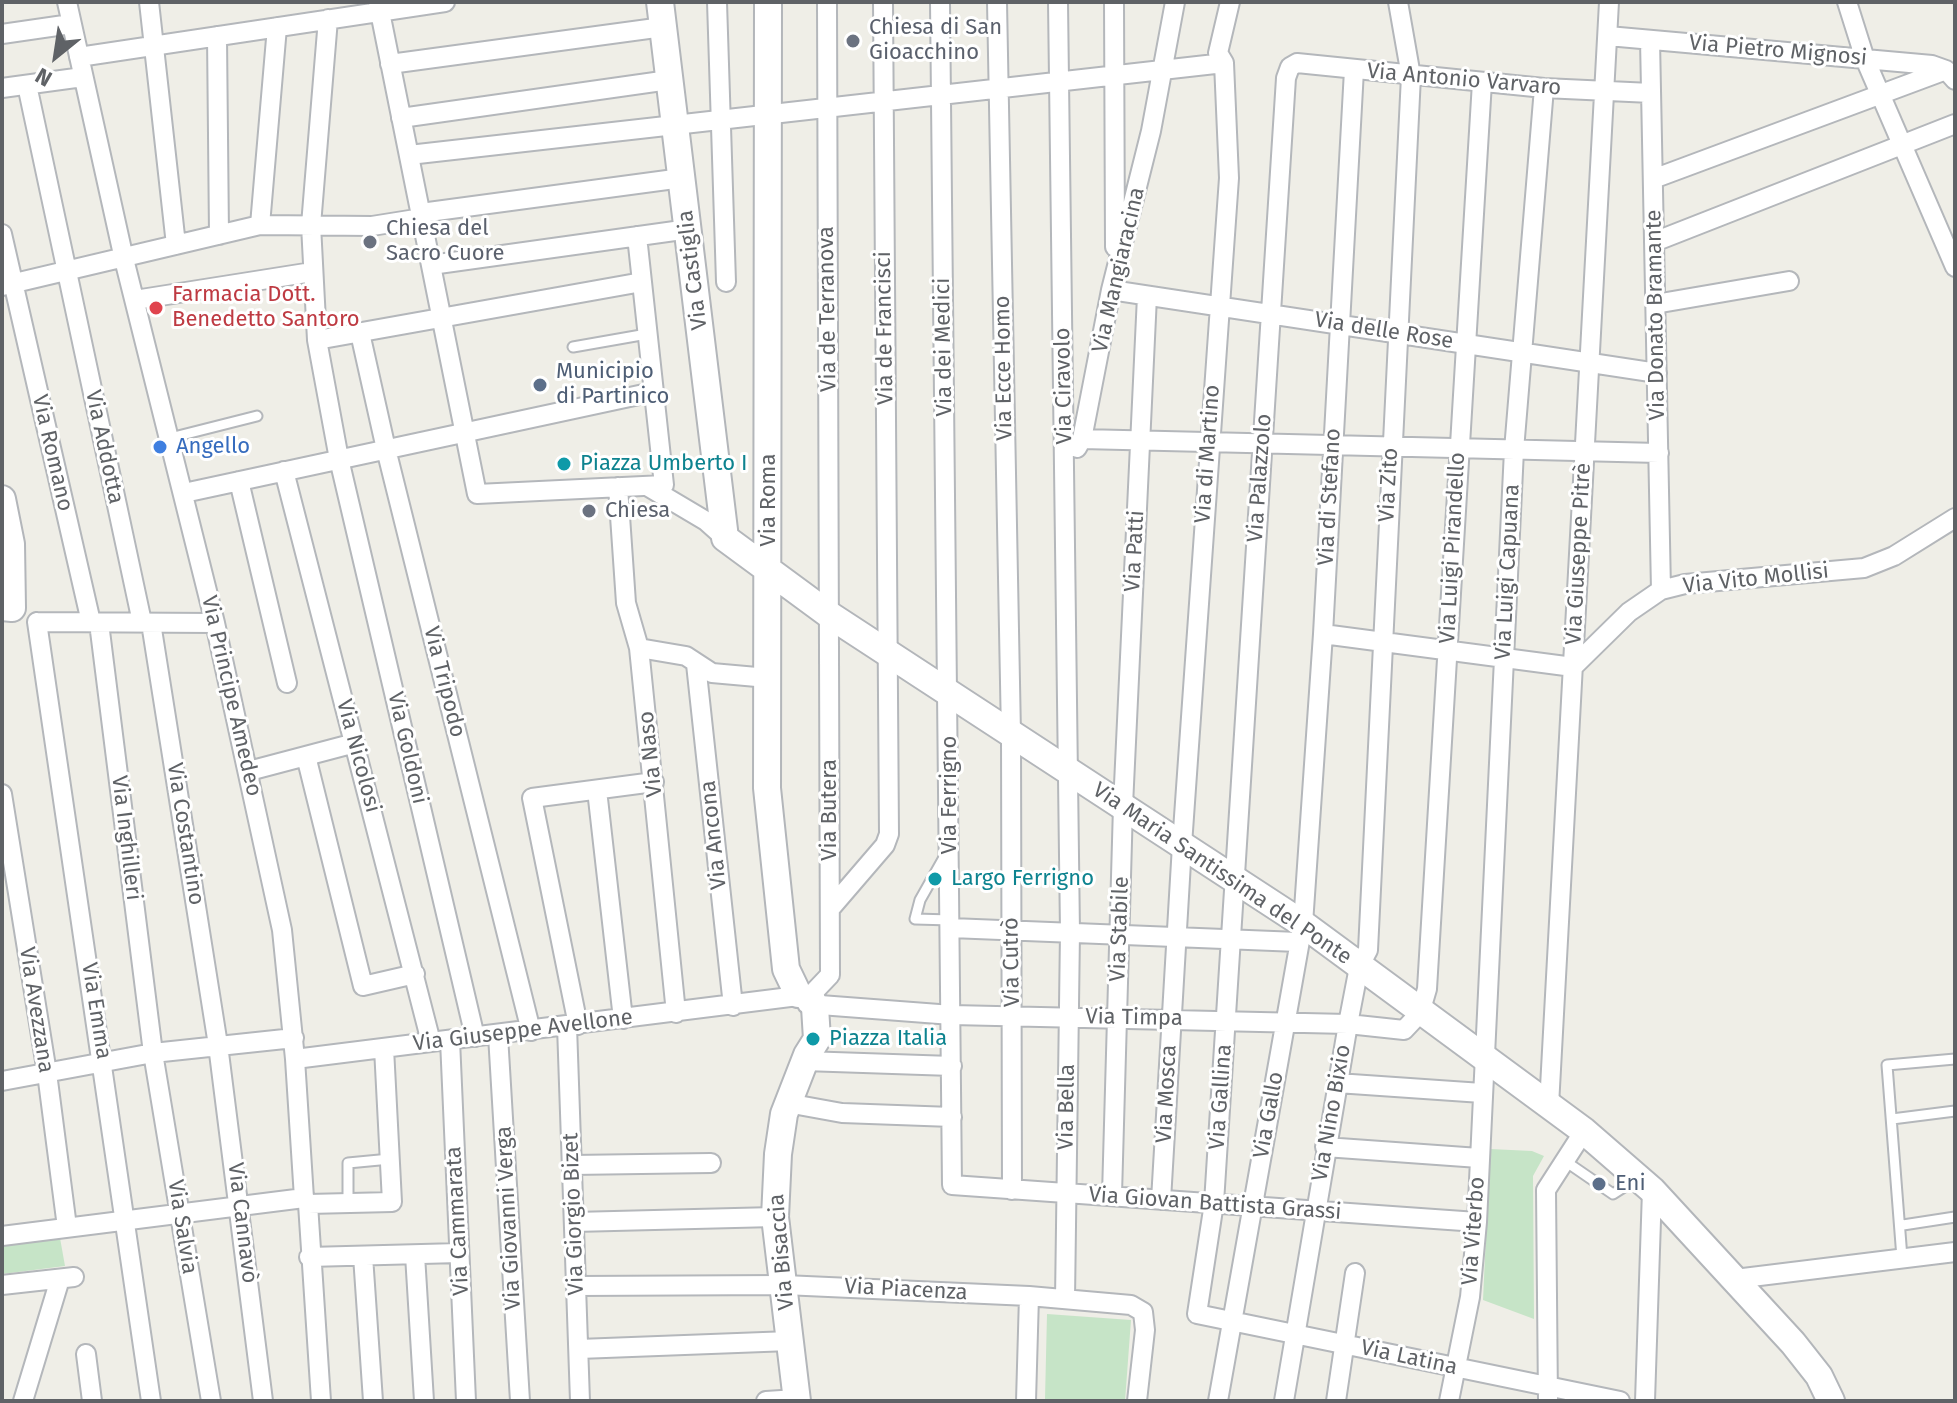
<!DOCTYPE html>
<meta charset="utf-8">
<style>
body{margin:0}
#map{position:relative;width:1957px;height:1403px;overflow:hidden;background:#efeee7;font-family:"Fira Sans",sans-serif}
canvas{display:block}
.frame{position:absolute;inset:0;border:4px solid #5f6266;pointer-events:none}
.north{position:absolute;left:16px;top:16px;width:80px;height:80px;-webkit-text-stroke:6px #fff;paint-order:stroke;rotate:210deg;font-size:22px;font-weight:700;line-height:32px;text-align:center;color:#5f6266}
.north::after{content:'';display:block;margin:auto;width:28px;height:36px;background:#5f6266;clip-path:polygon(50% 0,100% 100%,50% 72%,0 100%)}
</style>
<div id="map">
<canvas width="1957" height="1403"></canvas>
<div class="frame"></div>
<div class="north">N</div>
</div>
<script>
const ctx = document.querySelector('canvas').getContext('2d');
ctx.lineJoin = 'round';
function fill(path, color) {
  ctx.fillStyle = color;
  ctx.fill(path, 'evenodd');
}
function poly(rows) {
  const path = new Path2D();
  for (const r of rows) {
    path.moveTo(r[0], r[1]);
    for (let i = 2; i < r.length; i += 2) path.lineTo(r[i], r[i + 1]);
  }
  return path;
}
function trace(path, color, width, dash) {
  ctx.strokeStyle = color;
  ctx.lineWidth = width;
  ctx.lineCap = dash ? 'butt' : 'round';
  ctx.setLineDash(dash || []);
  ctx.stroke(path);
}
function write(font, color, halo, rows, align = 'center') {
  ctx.font = font + ' "Fira Sans",sans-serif';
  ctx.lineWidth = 6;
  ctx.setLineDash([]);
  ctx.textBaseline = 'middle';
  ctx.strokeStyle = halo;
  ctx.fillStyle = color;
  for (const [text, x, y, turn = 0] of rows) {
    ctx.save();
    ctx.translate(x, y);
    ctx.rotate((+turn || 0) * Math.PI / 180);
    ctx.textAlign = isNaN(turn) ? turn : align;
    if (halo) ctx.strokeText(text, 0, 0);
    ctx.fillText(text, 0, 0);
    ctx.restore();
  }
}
const green = poly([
 [1490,1149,1532,1151,1544,1156,1533,1176,1534,1319,1483,1300],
 [60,1238,65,1266,2,1274,2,1245],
 [1047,1314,1131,1320,1125,1401,1045,1399]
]);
const lane = poly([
 [573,347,647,334],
 [170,438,257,416],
 [946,854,920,900,915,919,951,920],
 [1892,1119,1955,1111],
 [1565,1161,1613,1194,1635,1180],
 [348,1202,348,1163,390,1159],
 [1903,1225,1955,1217],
 [1902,1258,1887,1065,1955,1059]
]);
const street = poly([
 [67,2,124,259,215,623,282,930,295,1059,304,1198,308,1204,321,1401],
 [149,2,176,245],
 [378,2,477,494,664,485,637,236],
 [717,2,726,282],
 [940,2,952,1185,1477,1222],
 [997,2,1011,734,1012,1190],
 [1058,2,1070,932,1065,1299],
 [1114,2,1115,247],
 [1847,2,1865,59,1955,267],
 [328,19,311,225,317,340,339,459,475,1037],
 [2,34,71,24],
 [217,36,219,235],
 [1608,36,1932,65,1946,70,1955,80],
 [1650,40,1661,590],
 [79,57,445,2],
 [390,64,663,27],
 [27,85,142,622],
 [2,88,83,77],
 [401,118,669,80],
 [409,155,1224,63],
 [1653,179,1946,70],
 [421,213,682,178],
 [260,225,277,27],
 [2,234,91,622],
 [1654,242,1955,124],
 [431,265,689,229],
 [2,286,260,225,372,226,422,218],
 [1111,290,1657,373],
 [135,300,312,272],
 [1655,304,1789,281],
 [360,333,386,449,531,1031],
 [317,340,642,282],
 [1082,439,1659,453],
 [1077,448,1082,439,1111,290,1151,131,1175,2],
 [284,471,431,1042],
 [239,481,287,683],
 [647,486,706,521,725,538],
 [618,487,626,603,639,648,676,1013],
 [184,493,653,392],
 [37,622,151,1401],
 [37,622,215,623],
 [99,623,153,1053,211,1401],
 [151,623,218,1045,263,1401],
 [1323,634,1573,667,1629,612,1661,590,1685,584,1864,568,1894,556,1955,518],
 [639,648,686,656,712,673,768,678],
 [696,664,733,1006],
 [306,756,363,986,415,974],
 [249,771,355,743],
 [597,790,623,1019],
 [2,794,47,1073,67,1227],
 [830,909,885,845,889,834,883,2],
 [951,928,1298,942],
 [810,996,830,975,827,2],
 [807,1004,952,1015,1348,1024,1404,1030,1420,1013,1427,989,1482,82],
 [578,1025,532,798,654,782],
 [567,1026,580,1401],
 [498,1035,520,1401],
 [450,1040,466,1401],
 [295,1059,798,996],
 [804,1061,952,1066],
 [2,1081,153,1053,294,1038],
 [1337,1083,1482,1093],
 [787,1103,842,1113,952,1117],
 [1549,1106,1609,2],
 [1325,1147,1479,1158],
 [572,1165,711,1163],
 [1112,1195,1123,806,1147,296],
 [1161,1200,1182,845,1229,178,1224,63,1218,53,1230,2],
 [308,1204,392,1202,384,1048],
 [574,1222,775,1217],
 [2,1236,304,1198],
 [415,1255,424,1401],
 [363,1256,373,1401],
 [309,1257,459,1253],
 [1735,1279,1955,1252],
 [2,1285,74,1277],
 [576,1286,784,1285,1029,1296,1131,1305,1143,1312,1145,1330,1137,1401],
 [579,1349,790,1341],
 [86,1354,92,1401],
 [23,1401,60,1279],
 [766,1401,797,1399],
 [1026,1401,1029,1296],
 [1218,1401,1303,924,1323,634,1354,70],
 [1284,1401,1348,1024,1359,967,1368,950,1411,76,1398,2],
 [1336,1401,1355,1273],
 [1449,1401,1470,1297,1477,1222,1514,450,1544,88],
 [1548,1401,1546,1190,1584,1131],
 [1620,1401,1197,1314,1214,1203,1286,78,1290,67,1297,63,1544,88,1651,93],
 [1645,1401,1652,1190]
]);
const secondary = poly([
 [660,2,725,538,831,616,1303,924,1584,1131,1652,1190,1793,1343,1819,1376,1831,1401],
 [768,2,767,788,786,969,798,994],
 [2,499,11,544,12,608,2,607],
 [797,1401,775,1217,778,1154,784,1114,807,1055,817,1039,815,1007,811,998]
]);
const markers = [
 [853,41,8,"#6b7280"],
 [370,242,8,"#6b7280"],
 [156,308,8,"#e0444e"],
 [540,385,8,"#5c6f8a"],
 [160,447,8,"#3f7fe0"],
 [564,464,8,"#0f9aa8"],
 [589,511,8,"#6b7280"],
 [935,879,8,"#0f9aa8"],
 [813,1039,8,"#0f9aa8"],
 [1599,1184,8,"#5c6f8a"]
];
const worshipNames = [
 ["Chiesa di San",869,28],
 ["Gioacchino",869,53],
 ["Chiesa del",386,229],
 ["Sacro Cuore",386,254],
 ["Chiesa",605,511]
];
const streetNames = [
 ["Via Pietro Mignosi",1778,51,5],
 ["Via Antonio Varvaro",1464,80,5],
 ["Via Castiglia",693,270,-97],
 ["Via Mangiaracina",1119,270,-77],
 ["Via de Terranova",828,309,-91],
 ["Via Donato Bramante",1656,315,-91],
 ["Via de Francisci",885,328,-91],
 ["Via delle Rose",1384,331,9],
 ["Via dei Medici",944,347,-91],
 ["Via Ecce Homo",1004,368,-91],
 ["Via Ciravolo",1064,386,-91],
 ["Via Addotta",104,447,78],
 ["Via Romano",52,453,77],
 ["Via di Martino",1208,454,-86],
 ["Via Palazzolo",1260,478,-86],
 ["Via Zito",1389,485,-87],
 ["Via di Stefano",1330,497,-87],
 ["Via Roma",769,500,-90],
 ["Via Luigi Pirandello",1453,548,-87],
 ["Via Patti",1135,551,-87],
 ["Via Giuseppe Pitrè",1579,554,-87],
 ["Via Luigi Capuana",1508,572,-87],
 ["Via Vito Mollisi",1756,579,-6],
 ["Via Tripodo",444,682,76],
 ["Via Principe Amedeo",231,696,77],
 ["Via Goldoni",407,748,77],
 ["Via Naso",651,754,-96],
 ["Via Nicolosi",358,756,75],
 ["Via Ferrigno",950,795,-90],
 ["Via Butera",830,810,-90],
 ["Via Costantino",185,834,81],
 ["Via Ancona",714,835,-96],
 ["Via Inghilleri",126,838,83],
 ["Via Maria Santissima del Ponte",1222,874,34],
 ["Via Stabile",1120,929,-88],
 ["Via Cutrò",1012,962,-91],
 ["Via Avezzana",36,1010,81],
 ["Via Emma",96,1011,81],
 ["Via Timpa",1134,1018,1],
 ["Via Giuseppe Avellone",523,1031,-7],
 ["Via Mosca",1167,1094,-87],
 ["Via Gallina",1221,1097,-86],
 ["Via Bella",1067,1107,-89],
 ["Via Nino Bixio",1332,1113,-80],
 ["Via Gallo",1269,1115,-80],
 ["Via Giovan Battista Grassi",1215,1204,4],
 ["Via Giorgio Bizet",574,1214,-92],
 ["Via Giovanni Verga",509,1218,-93],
 ["Via Cammarata",458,1221,-93],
 ["Via Cannavò",242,1223,83],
 ["Via Salvia",182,1227,81],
 ["Via Viterbo",1474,1231,-86],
 ["Via Bisaccia",782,1252,-95],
 ["Via Piacenza",906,1290,3],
 ["Via Latina",1409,1358,12]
];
const healthNames = [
 ["Farmacia Dott.",172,295],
 ["Benedetto Santoro",172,320]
];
const serviceNames = [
 ["Municipio",556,372],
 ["di Partinico",556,397],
 ["Eni",1615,1184]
];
const shopNames = [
 ["Angello",176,447]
];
const cultureNames = [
 ["Piazza Umberto I",580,464],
 ["Largo Ferrigno",951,879],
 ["Piazza Italia",829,1039]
];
fill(green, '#c6e4c7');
trace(lane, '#b4b7bb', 13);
trace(street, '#b4b7bb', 22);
trace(secondary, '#b3b6ba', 30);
trace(lane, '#fff', 9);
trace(street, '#fff', 18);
trace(secondary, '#fff', 26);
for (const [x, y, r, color] of markers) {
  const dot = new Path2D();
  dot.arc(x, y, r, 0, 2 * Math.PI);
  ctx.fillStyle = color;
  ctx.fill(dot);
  trace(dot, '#fff', 3);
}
write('22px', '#5b616d', '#fff', worshipNames, 'left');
write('22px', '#5f6266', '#fff', streetNames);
write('22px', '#be3a42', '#fff', healthNames, 'left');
write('22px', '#4e5e75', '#fff', serviceNames, 'left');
write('22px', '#366cbe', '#fff', shopNames, 'left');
write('22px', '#0d838f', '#fff', cultureNames, 'left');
</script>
